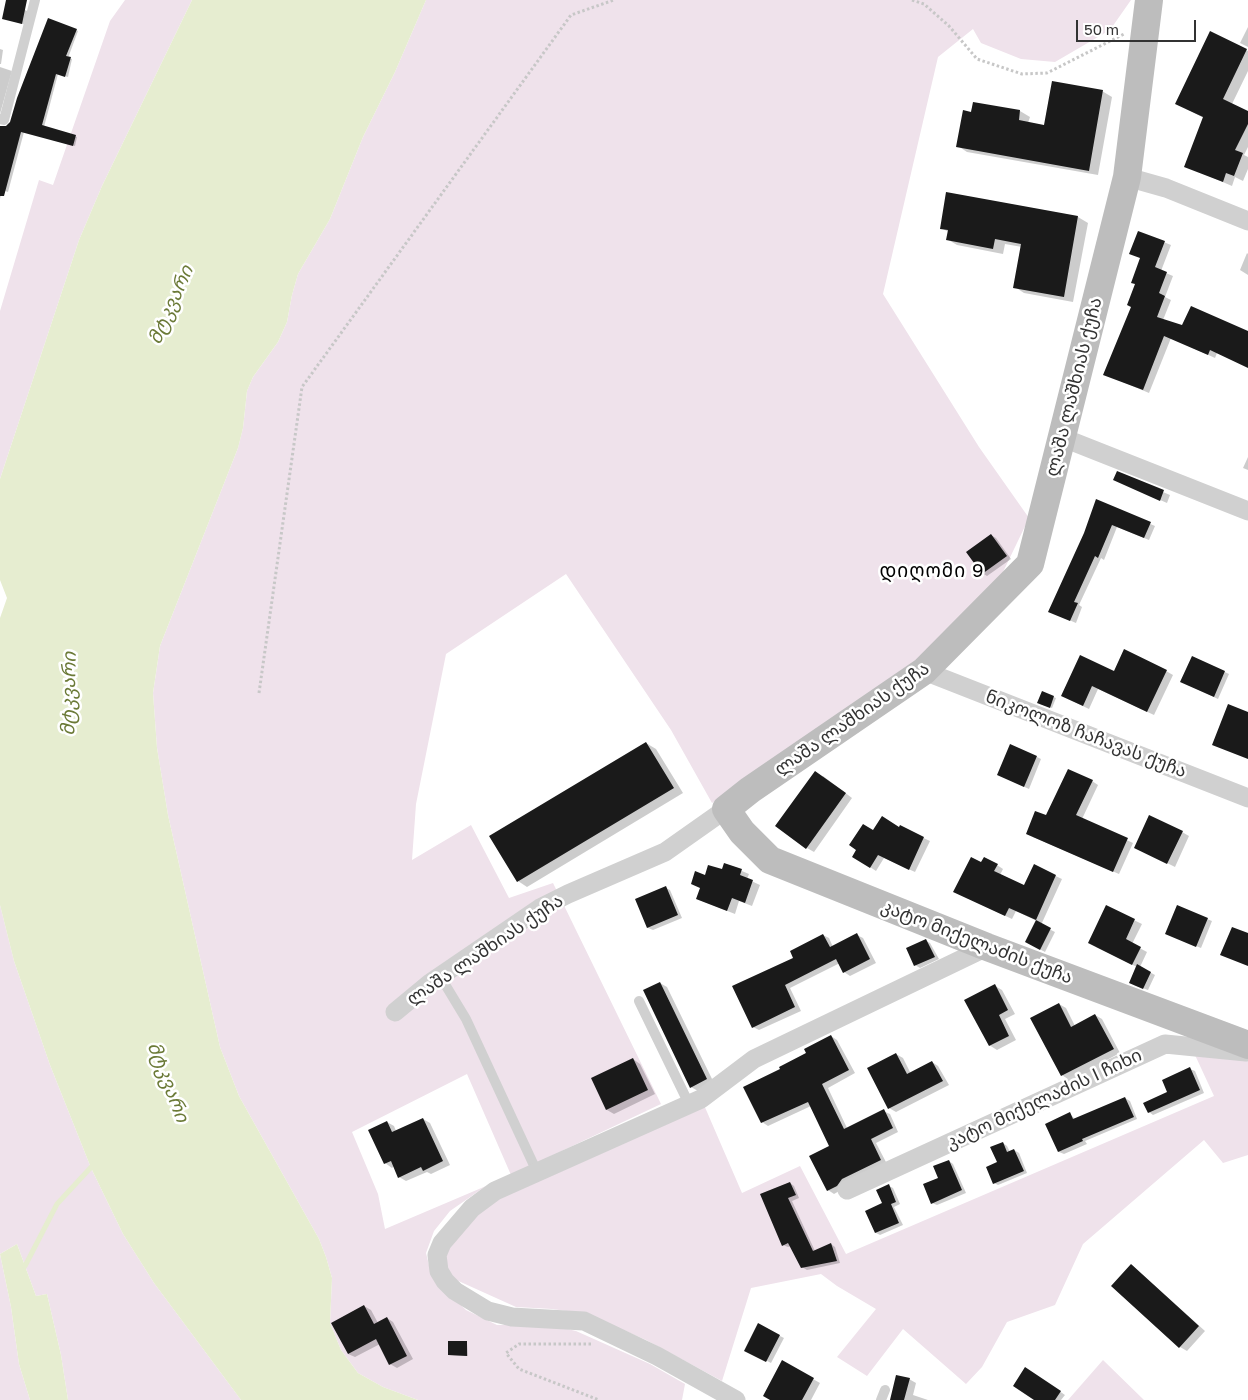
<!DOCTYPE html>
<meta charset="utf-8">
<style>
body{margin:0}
#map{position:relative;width:1248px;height:1400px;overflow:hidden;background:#fff;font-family:"Golos Text",sans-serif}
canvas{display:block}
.scale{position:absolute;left:1076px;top:20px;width:120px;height:22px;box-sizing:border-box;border:2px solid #333;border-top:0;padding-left:6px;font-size:15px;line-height:18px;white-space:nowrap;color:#333;-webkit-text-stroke:4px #fff;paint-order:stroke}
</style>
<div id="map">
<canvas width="1248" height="1400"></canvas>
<div class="scale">50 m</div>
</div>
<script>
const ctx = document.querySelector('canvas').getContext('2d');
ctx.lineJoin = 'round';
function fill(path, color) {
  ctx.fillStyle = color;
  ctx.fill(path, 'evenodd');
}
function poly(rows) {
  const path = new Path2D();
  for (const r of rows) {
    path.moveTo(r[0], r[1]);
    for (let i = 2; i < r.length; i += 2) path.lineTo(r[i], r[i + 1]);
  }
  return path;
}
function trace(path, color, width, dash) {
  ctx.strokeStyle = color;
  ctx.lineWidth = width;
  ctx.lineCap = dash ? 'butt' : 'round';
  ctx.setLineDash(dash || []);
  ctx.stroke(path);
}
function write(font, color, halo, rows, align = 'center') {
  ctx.font = font + ' "Golos Text","Noto Sans Georgian",sans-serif';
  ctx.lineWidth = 5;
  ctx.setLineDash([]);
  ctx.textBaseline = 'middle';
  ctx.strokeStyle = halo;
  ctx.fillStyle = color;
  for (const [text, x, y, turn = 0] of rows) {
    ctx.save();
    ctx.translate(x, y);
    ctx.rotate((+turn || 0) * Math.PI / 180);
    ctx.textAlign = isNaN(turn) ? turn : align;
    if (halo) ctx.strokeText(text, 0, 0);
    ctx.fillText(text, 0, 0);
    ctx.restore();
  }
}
const green = poly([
 [125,0,192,0,102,186,79,240,0,479,0,311,39,180,53,185,110,21],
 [426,0,1131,0,1110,30,1055,62,1021,59,981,43,973,29,938,57,883,294,979,447,1029,518,1003,572,913,672,861,702,712,803,671,730,566,574,446,654,416,804,412,860,471,825,509,898,553,883,661,1104,511,1175,467,1074,352,1132,378,1194,385,1229,486,1186,450,1211,434,1231,426,1253,432,1277,466,1310,497,1325,550,1325,576,1331,650,1364,685,1384,682,1400,418,1400,383,1387,358,1373,341,1350,330,1323,332,1278,326,1257,319,1239,239,1096,220,1047,168,815,157,748,153,693,160,646,238,448,243,428,247,391,253,377,278,342,287,322,292,295,298,274,330,219,363,137,395,72],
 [0,905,14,961,50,1065,91,1168,123,1234,154,1283,241,1400,68,1400,61,1355,47,1294,36,1296,17,1244,0,1254,11,1307,19,1364,30,1400,0,1400],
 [1195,1055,1248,1059,1248,1155,1223,1163,1204,1140,1083,1244,1055,1305,1007,1322,982,1367,966,1384,903,1329,867,1376,837,1357,876,1309,837,1286,821,1274,751,1288,722,1381,646,1340,587,1314,552,1309,516,1307,454,1279,446,1269,443,1257,475,1215,501,1196,704,1105,742,1193,800,1166,846,1254,1214,1096],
 [1103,1360,1144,1400,1068,1400]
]);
const water = poly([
 [192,0,426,0,395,72,363,137,330,219,298,274,292,295,287,322,278,342,253,377,247,391,243,428,238,448,160,646,153,693,157,748,168,815,220,1047,239,1096,319,1239,326,1257,332,1278,330,1323,341,1350,358,1373,383,1387,418,1400,241,1400,154,1283,123,1234,91,1168,50,1065,14,961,0,905,0,618,7,598,0,580,0,479,79,240,102,186],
 [17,1244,36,1296,47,1294,61,1355,68,1400,30,1400,19,1364,11,1307,0,1254]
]);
const shadow = poly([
 [25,10,29,12,26,25,3,18],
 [1248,27,1248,47,1240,43],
 [76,30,78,31,68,58,72,59,68,77,58,74,44,127,77,137,75,146,24,132,8,192,2,190,0,199,0,127,9,126],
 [1211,33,1248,51,1248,71,1232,104,1248,112,1248,147,1244,155,1248,157,1248,169,1243,181,1235,177,1232,186,1185,166,1204,118,1186,109],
 [0,49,3,50,1,64,0,64],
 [0,67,12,71,0,114],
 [1102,91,1112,97,1098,175,967,152,958,146,974,103,1020,111,1030,117,1028,123,1046,126],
 [947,193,1078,217,1088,223,1073,302,1024,293,1015,287,1022,247,1005,244,1003,254,957,245,947,239,949,232,941,228],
 [1139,232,1171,245,1161,271,1173,276,1165,297,1171,300,1163,320,1183,327,1248,333,1248,367,1217,353,1215,358,1171,338,1149,393,1111,377,1133,307,1141,258],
 [1247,253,1248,254,1248,275,1240,270],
 [1248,457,1248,470,1243,468],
 [1118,473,1170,495,1167,503,1115,480],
 [1097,501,1155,526,1149,540,1117,527,1104,560,1101,558,1079,605,1082,607,1076,623,1055,614],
 [991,535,996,538,1011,559,987,576,982,573],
 [1193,657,1229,674,1218,699,1186,684],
 [1166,671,1173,675,1154,715,1098,689,1089,709,1068,699,1114,673],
 [1042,693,1056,698,1052,708,1040,704],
 [646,743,656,749,683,793,527,887,518,881],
 [1037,757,1041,759,1029,789,1003,777],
 [823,776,852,798,814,852,807,848],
 [1092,781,1098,785,1082,819,1133,843,1119,874,1033,837,1047,817],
 [900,827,930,841,915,872,884,858,876,871,870,867,873,832,899,829],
 [1182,832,1189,836,1175,867,1143,851],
 [982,863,997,865,1003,869,1000,875,1025,887,1034,866,1062,879,1041,925,1055,932,1045,952,1026,942,1037,921,1016,911,1012,919,961,895],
 [725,864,749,874,747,879,760,885,752,906,739,901,735,914,697,899,705,876,723,871],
 [666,888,670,890,682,918,653,930,648,928,637,900],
 [1107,907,1142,924,1132,944,1147,952,1140,967,1155,975,1148,990,1134,985,1137,967,1096,947],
 [1207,919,1212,921,1201,948,1171,936],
 [823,935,829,938,833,947,857,935,863,938,876,963,850,976,844,972,840,963,790,988,801,1011,759,1030,753,1027,795,958],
 [926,941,930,943,939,959,920,968,915,965],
 [660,983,667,987,714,1083,698,1091,691,1087],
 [995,986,1002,990,1015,1014,1005,1019,1016,1040,997,1050,989,1045],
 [1059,1004,1066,1008,1075,1026,1095,1015,1102,1019,1120,1053,1069,1080,1062,1075],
 [831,1036,837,1040,855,1073,828,1088,847,1128,883,1111,890,1114,898,1132,876,1143,887,1164,834,1194,828,1190,831,1146,811,1106,768,1126,762,1122,781,1070],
 [896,1054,903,1058,911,1074,932,1062,938,1066,949,1085,896,1112,889,1108],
 [633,1059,640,1064,655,1094,614,1114,607,1110,592,1079],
 [1190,1069,1195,1071,1204,1093,1153,1115,1149,1112],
 [1125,1098,1130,1101,1137,1119,1085,1141,1087,1144,1064,1154,1059,1152,1047,1124,1070,1114,1076,1120],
 [423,1119,430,1123,450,1165,431,1174,427,1172,406,1181,399,1177,394,1166,392,1168,385,1163,387,1122,394,1126,396,1131],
 [1003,1143,1007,1146,1010,1152,1014,1150,1019,1153,1027,1173,998,1185,994,1183],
 [949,1161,953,1164,966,1193,937,1205,932,1203],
 [790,1183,794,1186,799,1198,792,1201,815,1251,831,1244,835,1247,840,1263,807,1270,802,1267,791,1246,788,1247,783,1245,762,1195],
 [889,1186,893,1188,900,1204,894,1207,903,1225,880,1235,876,1233,866,1211,884,1203],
 [1132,1265,1205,1331,1187,1351,1180,1347],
 [364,1306,371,1310,378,1323,387,1318,393,1322,413,1359,397,1368,390,1364,380,1344,355,1357,348,1354],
 [758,1325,784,1338,771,1363,746,1350],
 [467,1343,468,1356,449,1355],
 [783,1362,820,1383,811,1400,772,1400],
 [1030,1371,1065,1395,1061,1400,1036,1400],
 [909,1379,916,1383,913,1395,928,1400,891,1400]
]);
const stream = poly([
 [25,1266,57,1204,94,1164]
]);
const building = poly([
 [6,0,27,0,22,24,2,19],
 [48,18,77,29,66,56,71,57,65,77,56,74,42,125,76,135,73,146,21,132,4,196,0,196,0,126,6,126,10,122,17,98],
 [1210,31,1247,49,1223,99,1248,111,1248,124,1235,150,1243,153,1234,176,1226,173,1223,182,1184,167,1203,117,1175,104],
 [1052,81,1103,90,1089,171,956,147,963,110,971,112,973,102,1020,110,1019,120,1044,125],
 [946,192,1078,216,1064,297,1013,288,1021,244,995,239,993,249,946,240,948,230,940,229],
 [1138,231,1165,241,1155,267,1167,272,1159,293,1165,296,1157,317,1182,325,1191,306,1248,331,1248,368,1210,350,1208,355,1164,336,1143,390,1103,375,1131,307,1127,305,1135,284,1131,283,1140,258,1129,254],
 [1117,471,1164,490,1160,501,1113,480],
 [1096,499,1151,522,1144,538,1112,525,1098,558,1095,556,1074,602,1078,603,1070,621,1048,612,1084,533],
 [991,534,1007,556,982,574,966,552],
 [1124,649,1167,670,1147,712,1092,686,1083,706,1061,696,1080,655,1114,671],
 [1192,656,1225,671,1214,697,1180,682],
 [1042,691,1054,696,1050,708,1037,703],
 [1228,704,1248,712,1248,759,1212,745],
 [646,742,674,788,517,882,489,836],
 [1010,744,1037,756,1024,787,997,775],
 [1068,769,1093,780,1076,815,1128,838,1113,872,1026,834,1035,811,1046,815],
 [815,771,846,793,806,849,775,826],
 [1149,815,1183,831,1167,864,1134,848],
 [882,816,899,827,900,825,924,837,909,870,878,855,870,868,852,857,856,850,849,845,863,824,873,830],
 [971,857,981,862,984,857,998,864,994,871,1024,885,1034,864,1056,875,1036,920,1009,908,1005,916,953,892],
 [724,863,742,869,740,875,753,880,745,903,732,898,727,911,696,899,700,888,691,884,695,871,705,875,708,865,722,869],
 [666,886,678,915,647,928,635,899],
 [1106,905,1135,919,1126,939,1141,947,1132,965,1088,943],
 [1177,905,1208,918,1196,947,1165,934],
 [1036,920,1051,928,1040,950,1025,942],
 [1232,927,1248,933,1248,966,1220,955],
 [857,933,870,959,843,973,836,959,785,985,795,1007,752,1028,732,986,793,958,790,951,823,934,830,947],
 [926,939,935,957,914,966,906,948],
 [1137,964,1151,972,1143,989,1129,983],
 [660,982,707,1079,690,1088,643,990],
 [995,984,1008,1010,999,1015,1009,1036,989,1046,964,1000],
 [1059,1003,1071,1027,1095,1014,1114,1049,1061,1076,1030,1018],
 [831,1035,849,1070,822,1084,844,1129,884,1109,893,1128,871,1139,881,1160,842,1179,837,1186,827,1191,809,1156,829,1146,808,1102,761,1123,743,1087,780,1069,779,1067,806,1053,804,1049],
 [896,1053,907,1074,932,1061,943,1081,888,1109,867,1068],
 [633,1058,648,1090,606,1110,591,1078],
 [1190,1067,1200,1090,1148,1113,1143,1103,1167,1092,1162,1080],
 [1125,1097,1134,1117,1082,1139,1083,1141,1058,1152,1045,1124,1070,1112,1073,1119],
 [423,1118,443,1161,423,1171,421,1167,398,1178,391,1161,384,1164,368,1130,387,1121,392,1132],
 [1003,1142,1007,1152,1014,1149,1024,1171,993,1184,986,1167,997,1162,990,1147],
 [949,1160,962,1190,931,1204,923,1184,938,1178,933,1166],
 [790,1182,796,1195,788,1198,813,1251,831,1243,837,1261,801,1268,788,1243,782,1246,760,1194],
 [889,1184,896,1202,891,1204,899,1223,875,1233,865,1211,882,1203,876,1190],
 [1131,1264,1199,1326,1179,1348,1111,1286],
 [364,1305,374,1324,387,1317,407,1356,389,1365,376,1339,348,1354,331,1323],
 [758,1323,780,1335,766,1362,744,1351],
 [448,1341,467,1341,467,1356,448,1355],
 [782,1360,814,1378,802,1400,770,1400,763,1396],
 [1025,1367,1061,1391,1055,1400,1034,1400,1013,1386],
 [896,1375,910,1378,904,1400,890,1400]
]);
const path = poly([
 [912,0,924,4,949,26,977,59,1022,74,1047,73,1124,34],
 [259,693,302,387,571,15,614,0],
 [591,1344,519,1344,506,1353,519,1369,599,1400]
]);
const lane = poly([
 [0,119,4,120,35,0],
 [440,976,466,1019,537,1172],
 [639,1001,689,1104],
 [881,1400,885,1390]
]);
const street = poly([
 [1127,177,1166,188,1248,221],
 [1061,437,1248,511],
 [924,671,1248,798],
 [395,1012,430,983,540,908,568,894,665,852,726,809],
 [847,1190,1165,1044,1246,1052],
 [736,1400,657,1356,584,1321,512,1317,488,1311,455,1291,445,1281,439,1271,437,1255,442,1243,472,1208,495,1191,701,1099,754,1059,987,947]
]);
const secondary = poly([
 [1149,0,1127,177,1030,564,924,671,750,790,726,809,742,832,770,860,987,947,1248,1045]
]);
const streetNames = [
 ["ლაშა ლაშხიას ქუჩა",1074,387,-76],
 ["ლაშა ლაშხიას ქუჩა",852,719,-35],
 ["ნიკოლოზ ჩაჩავას ქუჩა",1086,734,21],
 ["კატო მიქელაძის ქუჩა",977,942,21],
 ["ლაშა ლაშხიას ქუჩა",485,950,-34],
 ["კატო მიქელაძის I ჩიხი",1044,1099,-25]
];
const waterNames = [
 ["მტკვარი",171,305,-66],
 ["მტკვარი",69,694,-89],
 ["მტკვარი",168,1082,69]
];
const neighbourhoodNames = [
 ["დიღომი 9",932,571]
];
fill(green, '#efe2eb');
fill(water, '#e6edd0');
fill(shadow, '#0003');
trace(stream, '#e6edd0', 5);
fill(building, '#1a1a1a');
trace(path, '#c7c7c7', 3, [2.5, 2.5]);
trace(lane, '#d0d0d0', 10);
trace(street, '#d0d0d0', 19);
trace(secondary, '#bdbdbd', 28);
write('18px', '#333', '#fff', streetNames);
write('italic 19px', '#6b7a37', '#fff', waterNames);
ctx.letterSpacing = '1px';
write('19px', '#000', '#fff', neighbourhoodNames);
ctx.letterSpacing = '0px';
</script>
